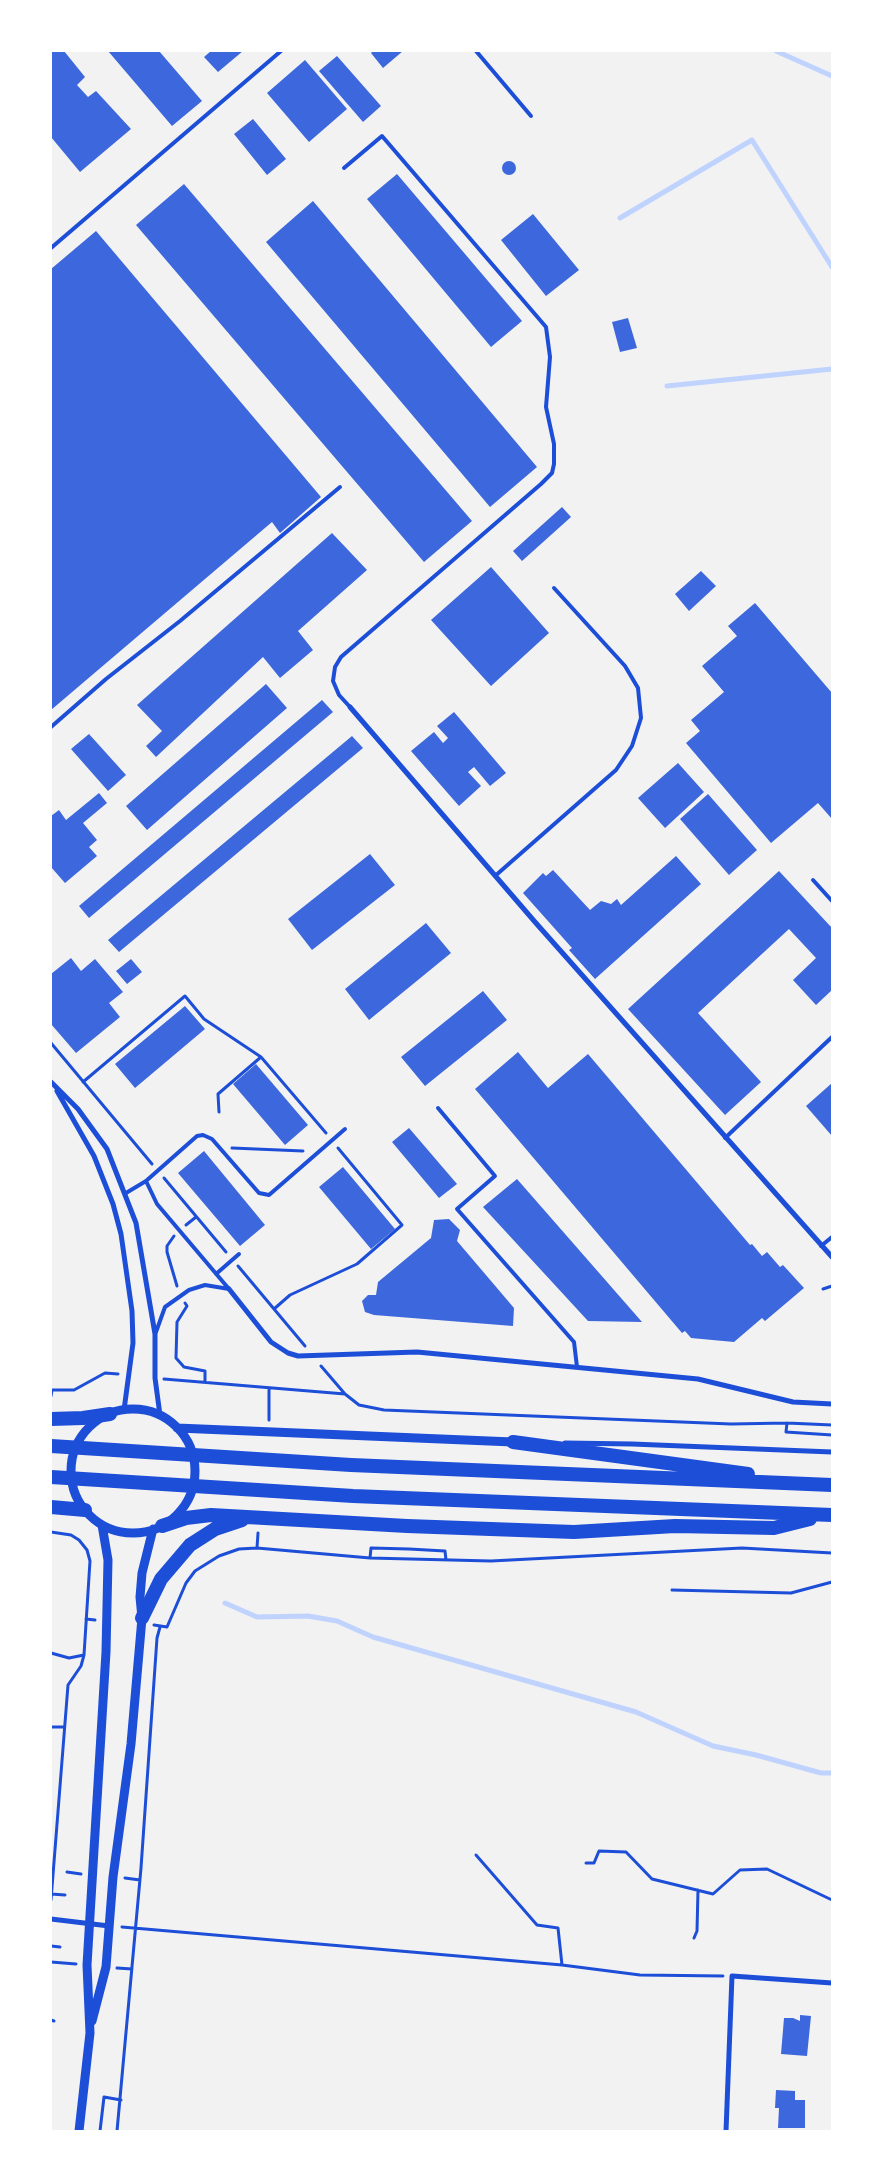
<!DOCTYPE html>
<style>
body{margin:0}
#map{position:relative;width:883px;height:2182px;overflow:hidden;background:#f2f2f2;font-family:Figtree,sans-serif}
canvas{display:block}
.frame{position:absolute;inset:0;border:52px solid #fff;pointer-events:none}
</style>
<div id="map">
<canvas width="883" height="2182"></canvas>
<div class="frame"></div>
</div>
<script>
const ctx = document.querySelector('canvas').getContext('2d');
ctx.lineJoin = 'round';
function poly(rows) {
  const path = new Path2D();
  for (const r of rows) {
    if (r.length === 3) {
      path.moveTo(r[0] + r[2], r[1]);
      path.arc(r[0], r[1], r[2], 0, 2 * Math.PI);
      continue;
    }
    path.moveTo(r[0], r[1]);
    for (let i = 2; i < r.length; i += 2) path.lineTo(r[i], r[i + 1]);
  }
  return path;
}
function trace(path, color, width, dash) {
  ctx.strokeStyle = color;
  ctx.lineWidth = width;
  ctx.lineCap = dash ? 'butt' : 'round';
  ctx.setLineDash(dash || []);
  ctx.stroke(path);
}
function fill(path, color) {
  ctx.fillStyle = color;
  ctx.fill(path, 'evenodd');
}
const stream = poly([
 [776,51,832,76],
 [620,218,752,140,832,267],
 [667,386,832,369],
 [225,1603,257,1617,308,1616,337,1621,373,1637,636,1712,713,1746,756,1755,821,1773,832,1773]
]);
const building = poly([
 [51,51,64,51,85,77,77,85,88,97,96,91,131,129,80,172,51,137],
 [108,51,159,51,202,101,172,126],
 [211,51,243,51,218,72,204,57],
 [373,51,403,51,383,68,371,53],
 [337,56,381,106,363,122,319,71],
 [305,60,347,109,309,142,267,93],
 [253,119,286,159,267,175,234,134],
 [509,168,7],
 [397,174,522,321,491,347,367,199],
 [184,184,472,521,424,562,136,225],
 [313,201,537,467,490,507,266,242],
 [533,214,579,270,546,296,501,240],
 [96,231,321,497,280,533,272,522,51,710,51,269],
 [628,318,637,348,620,352,612,322],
 [562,507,571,517,522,561,513,551],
 [332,533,367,570,298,631,313,650,280,678,263,657,156,757,146,746,162,731,137,705],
 [491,567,549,633,491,686,431,620],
 [701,571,716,586,689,611,675,594],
 [755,603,832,693,832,819,818,803,771,843,686,743,700,731,691,720,724,692,702,666,737,636,728,626],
 [266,684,287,708,147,830,126,806],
 [322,700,333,712,89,918,79,906],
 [454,712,506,773,490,786,474,767,468,772,481,786,459,806,411,751,434,732,443,743,448,738,437,726],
 [89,734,126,775,108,791,71,749],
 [352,736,363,748,119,952,108,940],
 [678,763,704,792,665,828,638,798],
 [99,793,107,803,83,823,97,840,89,847,97,856,65,883,51,867,51,816,59,810,66,820],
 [708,794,757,850,729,875,680,819],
 [370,854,395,885,312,950,288,919],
 [676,856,701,884,595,979,569,950,572,948,523,893,543,873,546,876,553,870,590,910,601,901,611,904,617,899,621,905],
 [779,871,832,928,832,990,816,1005,793,980,816,958,789,929,698,1013,761,1082,725,1115,628,1009],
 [426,923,451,953,369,1020,345,989],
 [71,958,81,971,95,959,123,992,109,1003,120,1017,76,1053,51,1024,51,974],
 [131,959,142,972,127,984,116,971],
 [483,991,507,1020,425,1086,401,1057],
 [185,1006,205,1029,135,1088,115,1064],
 [518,1052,548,1088,588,1054,750,1245,752,1244,762,1256,767,1252,780,1267,783,1265,804,1288,765,1321,762,1318,734,1342,691,1338,685,1331,682,1333,475,1089],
 [256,1064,308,1125,285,1145,233,1084],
 [832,1083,832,1136,806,1106],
 [409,1128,457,1184,439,1198,392,1142],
 [204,1151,265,1225,240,1246,178,1173],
 [343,1167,395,1229,371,1249,319,1187],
 [517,1179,642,1322,588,1321,483,1207],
 [449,1219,460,1230,457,1241,514,1308,513,1326,374,1315,365,1312,362,1301,368,1295,376,1295,378,1282,431,1238,434,1220],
 [800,2015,811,2016,807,2056,781,2054,784,2018,793,2018,800,2021],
 [776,2090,795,2091,795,2100,805,2100,805,2128,778,2128,779,2108,775,2108]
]);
const path = poly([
 [51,1043,152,1164],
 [83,1082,185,996,204,1019,261,1057],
 [219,1112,218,1094,261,1057,326,1133],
 [232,1148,303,1151],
 [164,1178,226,1252],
 [186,1225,196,1217],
 [174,1236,167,1246,167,1252,177,1286],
 [238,1266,305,1346],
 [823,1289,832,1286],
 [185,1303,187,1306,177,1322,176,1358,184,1367,205,1371,205,1382],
 [274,1309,290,1295,357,1264,402,1225,338,1148],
 [321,1366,345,1394],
 [164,1379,345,1394,359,1405,384,1410,731,1424,787,1423,832,1425],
 [51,1390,74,1390,105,1373,118,1374],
 [51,1396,52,1390],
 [269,1420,269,1388],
 [787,1423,786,1432,832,1435],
 [51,1532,71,1535,79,1540,87,1550,90,1561,84,1655,81,1666,68,1685,51,1900],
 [257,1548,258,1533],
 [370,1558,371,1548,409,1549,445,1551,446,1560],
 [672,1590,791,1593,832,1582],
 [86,1619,95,1620],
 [154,1625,167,1627,186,1583,195,1571,219,1556,239,1549,257,1548,370,1558,491,1561,742,1548,832,1553],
 [51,1653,69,1658,84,1655],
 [51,1727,64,1727],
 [476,1855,537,1925,558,1928,562,1965],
 [586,1863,594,1863,599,1851,626,1852,652,1879,713,1894,740,1870,767,1869,832,1900],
 [67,1872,81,1874],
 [125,1878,140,1880],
 [51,1894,65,1895],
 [122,1927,562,1965,640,1975,723,1976],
 [694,1938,697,1931,698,1890],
 [51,1946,60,1947],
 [51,1962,76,1964],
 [117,1968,132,1969],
 [51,2020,54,2021],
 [100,2131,104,2097,121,2100],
 [117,2131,141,1868,157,1638,160,1627]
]);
const service = poly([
 [476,51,531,116],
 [344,168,382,136,546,327,550,357,546,407,554,444,554,464,552,473,541,484,341,657,335,667,333,681,339,695,350,707],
 [51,248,281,51],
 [51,727,106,679,180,621,340,487],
 [495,876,616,770,632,746,641,718,638,688,625,666,554,588],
 [813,880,832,901],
 [438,1108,495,1176,457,1209,574,1342,577,1367],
 [725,1138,832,1037],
 [146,1181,157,1204,229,1289],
 [126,1193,146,1181,197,1136,203,1135,212,1139,259,1193,269,1195,345,1129],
 [821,1246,832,1237],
 [216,1274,239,1254],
 [156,1332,165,1307,189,1290,205,1285,229,1289]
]);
const minor = poly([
 [350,707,535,922,832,1257],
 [51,1082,78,1109,107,1149,136,1223,155,1334,155,1378,160,1415],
 [57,1091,94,1156,113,1204,121,1234,132,1311,133,1343,124,1410],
 [229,1289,271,1342,288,1353,298,1356,417,1352,698,1379,793,1402,832,1404],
 [565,1443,632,1444,832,1452],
 [51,1919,109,1926],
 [726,2131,732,1976,832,1983]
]);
const tertiary = poly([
 [133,1471,62],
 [177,1428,513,1442],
 [92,2021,106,1967,113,1877,131,1744,142,1618,140,1597,142,1573,153,1529],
 [79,2131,90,2033,87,1965,106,1652,108,1560,102,1525]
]);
const trunk = poly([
 [51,1419,83,1418,110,1414],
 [513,1442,748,1474],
 [51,1446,351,1465,832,1485],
 [51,1477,353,1496,832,1515],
 [51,1507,85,1510],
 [162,1526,186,1518,211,1515,407,1526,574,1532,675,1526,774,1528,810,1519],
 [142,1618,161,1579,190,1545,215,1529,242,1520]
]);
trace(stream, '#bfd3fe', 5);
fill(building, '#3d67dc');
trace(path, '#1d4ed8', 3);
trace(service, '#1d4ed8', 4);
trace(minor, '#1d4ed8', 5);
trace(tertiary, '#1d4ed8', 9);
trace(trunk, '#1d4ed8', 14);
</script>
